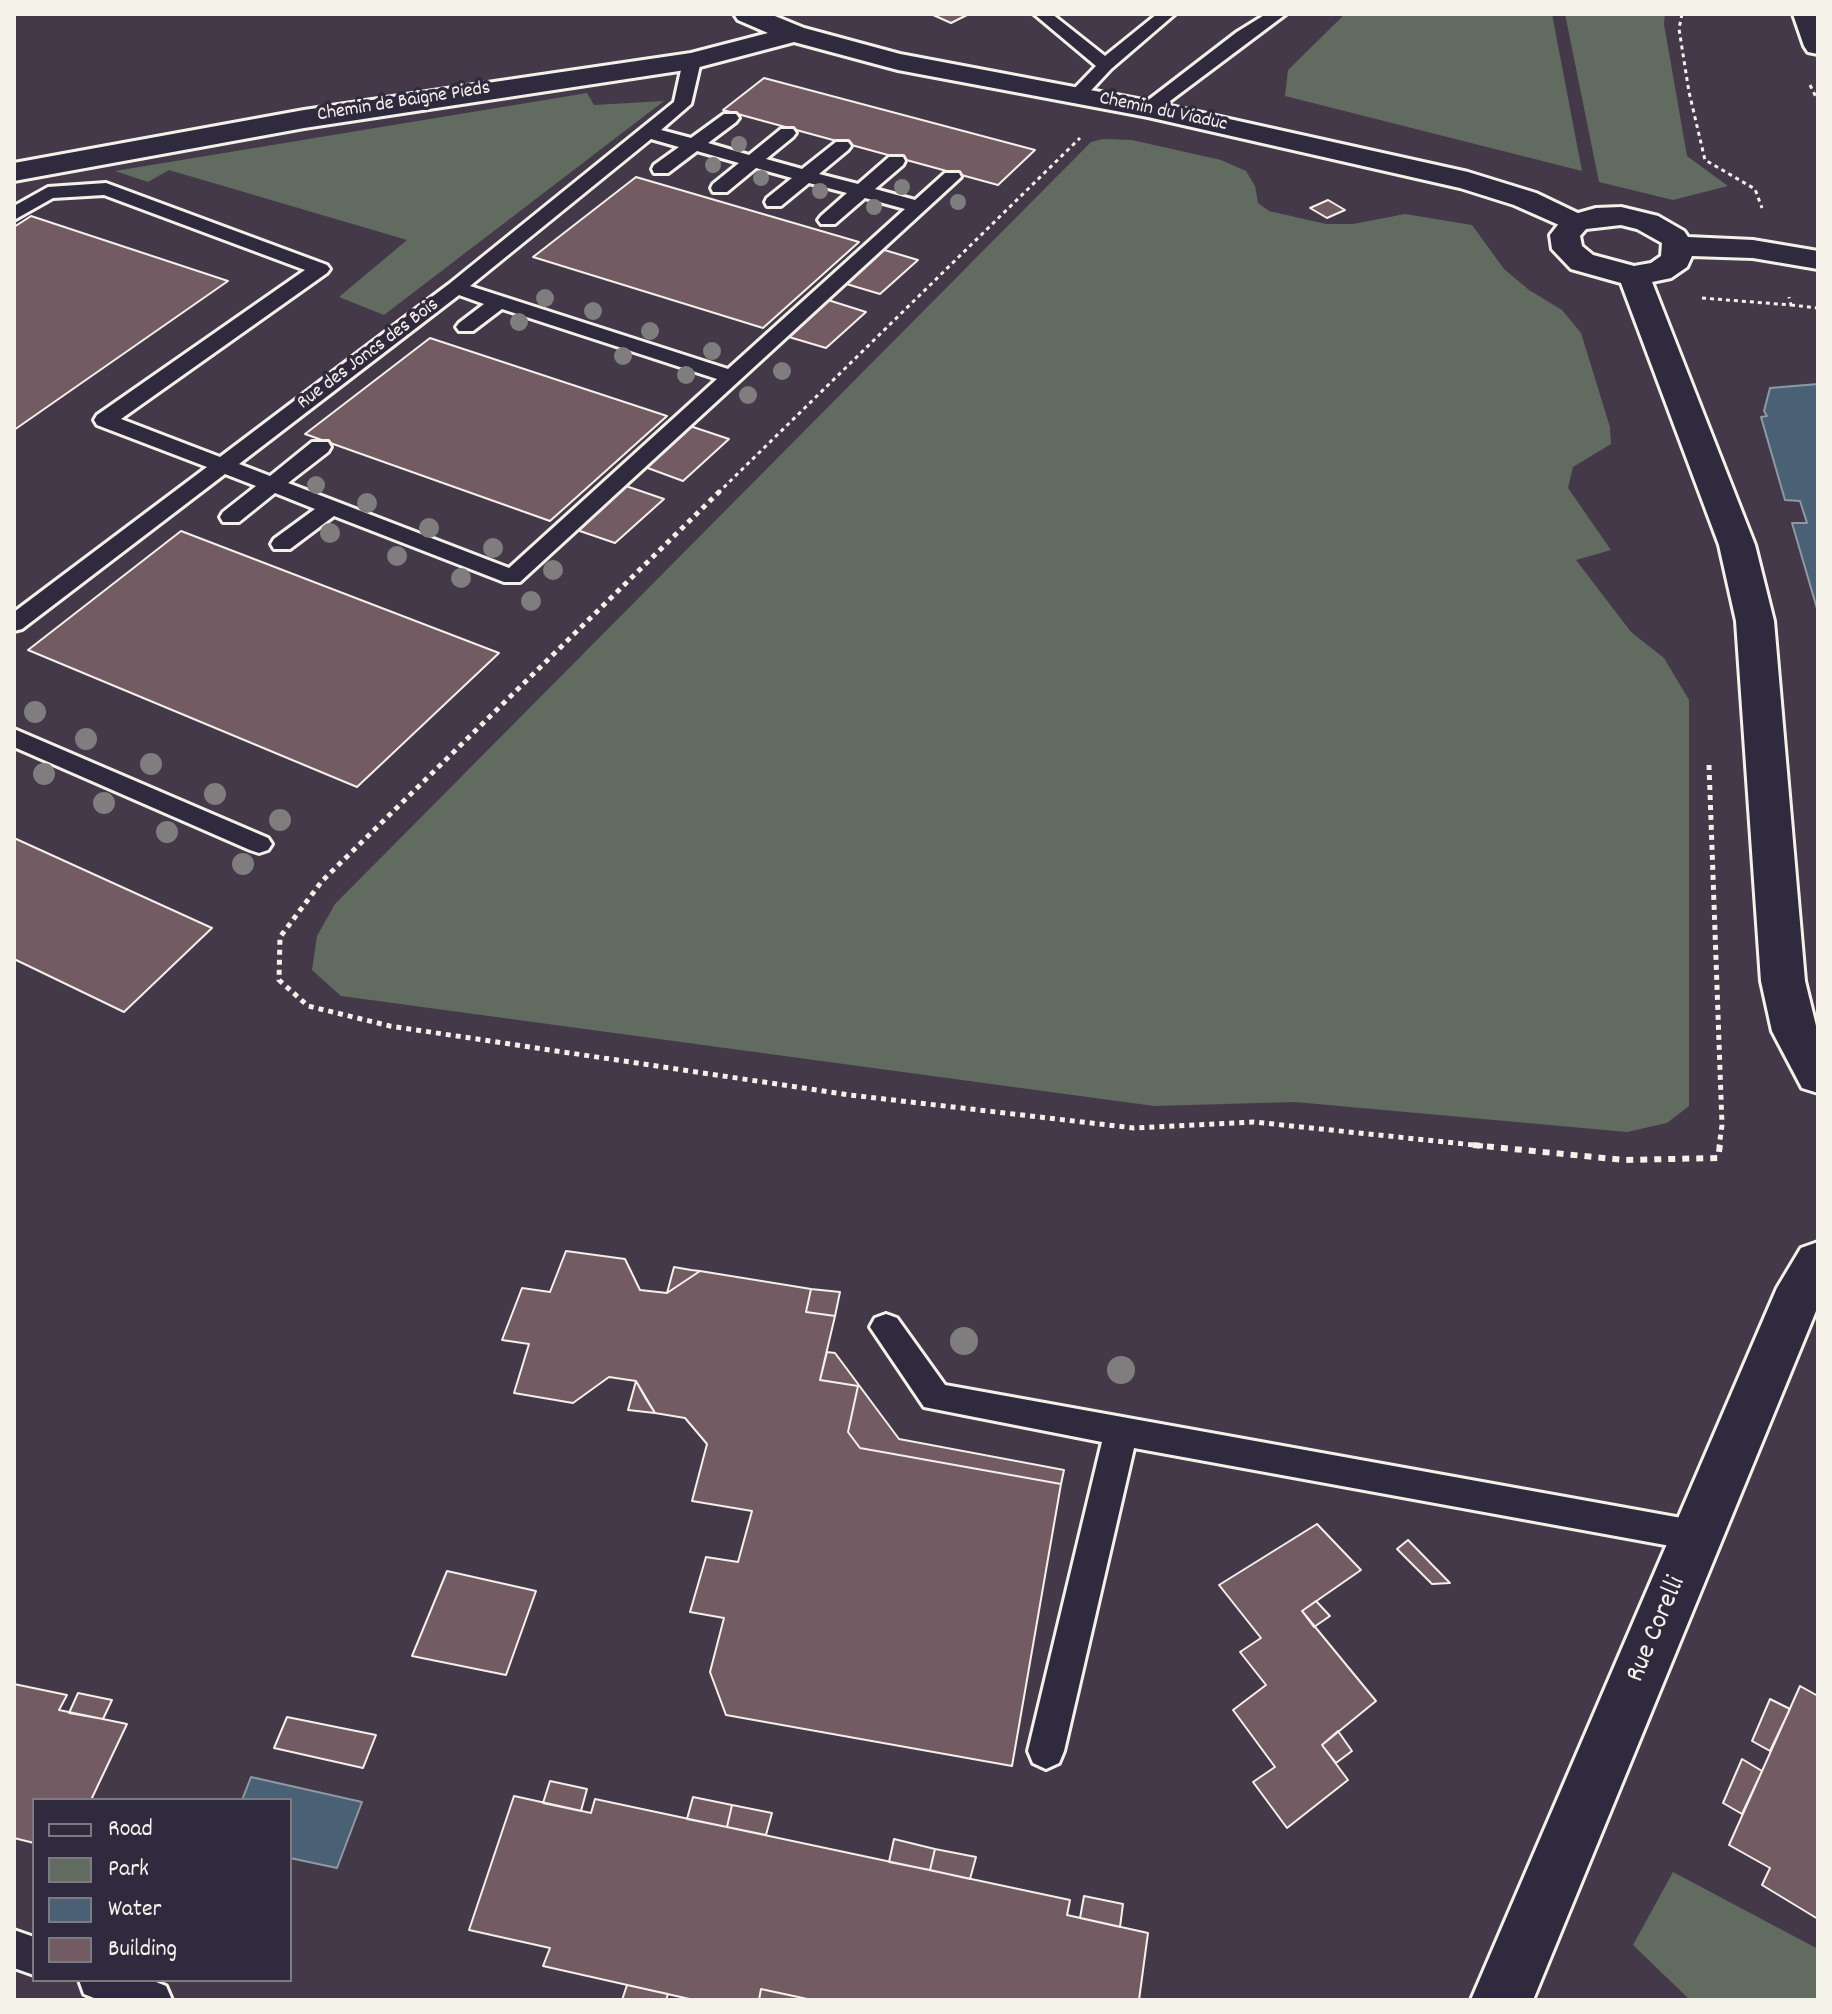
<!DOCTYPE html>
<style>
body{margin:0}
#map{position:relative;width:1832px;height:2014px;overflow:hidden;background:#433949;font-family:Dekko,sans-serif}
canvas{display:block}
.frame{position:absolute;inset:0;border:16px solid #f4f1e8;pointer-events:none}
.legend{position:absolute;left:32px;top:1798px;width:260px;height:184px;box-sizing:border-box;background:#2f2a3d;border:2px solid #7e7a81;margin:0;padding:10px 14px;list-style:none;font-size:24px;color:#f4f1e8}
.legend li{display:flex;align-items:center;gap:16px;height:40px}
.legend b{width:40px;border:2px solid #7e7a81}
</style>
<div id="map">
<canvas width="1832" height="2014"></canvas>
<div class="frame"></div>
<ul class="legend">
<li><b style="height:10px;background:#2f2a3d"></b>Road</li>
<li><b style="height:22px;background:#626b5f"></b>Park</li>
<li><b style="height:22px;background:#4a6075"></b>Water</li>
<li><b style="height:22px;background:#735b64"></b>Building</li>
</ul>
</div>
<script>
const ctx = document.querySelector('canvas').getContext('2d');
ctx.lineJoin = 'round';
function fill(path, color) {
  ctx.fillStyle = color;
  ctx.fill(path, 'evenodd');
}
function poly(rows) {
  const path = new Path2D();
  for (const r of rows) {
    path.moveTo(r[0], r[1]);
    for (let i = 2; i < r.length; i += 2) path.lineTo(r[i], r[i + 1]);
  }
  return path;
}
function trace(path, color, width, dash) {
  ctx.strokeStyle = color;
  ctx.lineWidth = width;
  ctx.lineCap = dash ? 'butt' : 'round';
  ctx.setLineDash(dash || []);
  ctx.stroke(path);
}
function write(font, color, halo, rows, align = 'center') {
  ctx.font = font + ' Dekko,sans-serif';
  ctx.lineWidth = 7;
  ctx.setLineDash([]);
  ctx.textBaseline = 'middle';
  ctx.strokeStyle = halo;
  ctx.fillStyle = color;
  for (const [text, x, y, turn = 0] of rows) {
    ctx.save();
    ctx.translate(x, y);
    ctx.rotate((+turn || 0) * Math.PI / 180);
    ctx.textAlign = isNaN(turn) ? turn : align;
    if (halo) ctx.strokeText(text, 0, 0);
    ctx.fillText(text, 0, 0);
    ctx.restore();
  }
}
const green = poly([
 [1345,14,1552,14,1582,171,1285,96,1288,70],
 [1565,14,1665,14,1664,24,1687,156,1728,186,1673,200,1599,182],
 [587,93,594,105,664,101,384,315,339,297,407,240,169,170,148,182,115,171],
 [1103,139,1132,140,1221,160,1246,171,1255,186,1258,203,1269,211,1326,224,1353,224,1405,214,1472,225,1504,269,1529,290,1562,310,1581,333,1610,427,1611,444,1573,467,1568,488,1611,550,1576,560,1631,632,1664,658,1689,700,1689,1106,1667,1123,1627,1132,1295,1102,1154,1106,341,996,312,970,317,936,335,904,1091,142],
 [1673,1872,1818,1949,1818,2000,1690,2000,1633,1945]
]);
const water = poly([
 [1818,384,1818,612,1792,523,1807,523,1800,501,1785,500,1761,417,1767,416,1764,411,1770,388,1818,384],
 [251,1777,362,1802,337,1868,290,1858,290,1800,242,1800,251,1777]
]);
const building = poly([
 [931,14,969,14,951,23,931,14],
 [764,78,1035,150,998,185,723,110,764,78],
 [636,177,859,242,763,328,533,257,636,177],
 [1328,200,1345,210,1327,218,1310,208,1328,200],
 [31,216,228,281,14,430,14,227,31,216],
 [881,249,918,260,880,294,843,283,881,249],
 [828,300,866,312,826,348,789,337,828,300],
 [430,338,667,416,550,521,305,434,430,338],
 [690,426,729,439,683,481,645,467,690,426],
 [623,485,664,499,615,543,574,529,623,485],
 [181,531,499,653,357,787,28,650,181,531],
 [14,838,212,928,124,1012,14,959,14,838],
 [566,1251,625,1259,640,1290,667,1293,700,1271,811,1289,806,1312,835,1316,820,1380,858,1386,848,1432,860,1448,1061,1484,1012,1766,726,1715,710,1672,724,1618,690,1612,706,1557,738,1562,752,1511,692,1501,707,1444,685,1418,655,1413,636,1381,609,1377,573,1403,514,1393,529,1344,502,1340,522,1288,550,1292,566,1251],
 [674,1267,691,1270,700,1271,667,1293,674,1267],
 [811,1289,840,1292,835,1316,806,1312,811,1289],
 [827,1352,835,1353,899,1439,1064,1470,1061,1484,860,1448,848,1432,858,1386,820,1380,827,1352],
 [636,1381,646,1399,655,1413,628,1410,636,1381],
 [1317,1524,1361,1570,1302,1611,1376,1701,1322,1745,1348,1780,1287,1828,1253,1782,1275,1767,1233,1710,1266,1685,1240,1652,1261,1638,1219,1585,1317,1524],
 [1408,1540,1450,1583,1432,1584,1397,1549,1408,1540],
 [447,1571,536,1591,506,1675,412,1656,447,1571],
 [1316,1601,1330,1616,1314,1627,1302,1611,1316,1601],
 [14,1684,67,1695,59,1710,127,1724,91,1800,34,1800,34,1843,14,1838,14,1684],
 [1800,1686,1818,1696,1818,1919,1762,1885,1770,1868,1729,1845,1800,1686],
 [78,1693,112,1700,103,1719,69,1713,78,1693],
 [1770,1699,1790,1709,1770,1751,1752,1741,1770,1699],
 [287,1717,376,1735,363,1768,274,1748,287,1717],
 [1338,1731,1352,1751,1336,1763,1322,1745,1338,1731],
 [1742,1759,1762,1771,1742,1814,1723,1803,1742,1759],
 [550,1781,587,1789,581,1811,543,1803,550,1781],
 [514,1796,591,1813,595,1799,1070,1900,1067,1915,1148,1933,1139,2000,812,2000,761,1989,759,2000,694,2000,543,1966,550,1948,469,1930,514,1796],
 [693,1797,732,1805,727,1827,687,1819,693,1797],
 [732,1805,772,1813,766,1835,727,1827,732,1805],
 [894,1839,935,1849,930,1870,889,1862,894,1839],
 [935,1849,976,1857,970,1879,930,1870,935,1849],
 [1084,1896,1123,1904,1120,1927,1080,1918,1084,1896],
 [627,1985,668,1994,666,2000,622,2000,627,1985],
 [761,1989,812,2000,759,2000,761,1989]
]);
const pathFar2 = poly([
 [1682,14,1679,29,1689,92,1705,160,1755,189,1762,208],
 [1810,85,1818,101],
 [1702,298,1791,305,1789,297],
 [1791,305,1818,308],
 [718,493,1080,138]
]);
const pathFar1 = poly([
 [720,491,322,881,280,937,279,980,308,1006,390,1026,850,1095,1134,1128,1254,1122,1493,1147],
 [1709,765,1722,1125,1719,1147]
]);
const path = poly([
 [1473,1145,1624,1160,1718,1158,1720,1145]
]);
const lane = poly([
 [1034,14,1052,14,1105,56,1157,14,1175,14,1111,69,1083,99,1077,100,1068,95,1096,66,1034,14],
 [1266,14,1286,14,1154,113,1142,113,1139,109,1142,105,1237,32,1266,14],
 [692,56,701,61,691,104,661,130,691,138,724,114,736,114,739,118,736,122,708,143,749,155,781,129,793,129,796,133,793,137,766,159,802,169,836,142,848,142,851,146,848,150,819,174,858,184,889,157,903,157,905,161,903,165,875,189,915,200,945,173,959,173,961,177,520,582,504,582,334,516,290,549,274,549,271,544,274,539,315,509,275,493,239,522,223,522,220,517,223,512,256,486,225,474,22,629,14,631,14,612,207,467,97,425,94,420,97,415,305,270,104,195,53,198,14,220,14,206,48,187,106,183,327,265,330,269,327,273,121,419,220,457,449,284,674,102,683,61,692,56],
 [651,139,679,147,654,165,652,169,654,173,668,173,697,151,739,163,713,184,711,188,713,192,727,192,756,168,792,178,767,198,765,202,767,206,781,206,809,183,847,193,821,216,818,220,821,224,835,224,865,198,905,209,728,369,470,286,651,139],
 [459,295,484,304,459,323,456,327,459,331,473,331,502,309,717,379,509,568,288,483,328,452,331,447,328,442,312,442,270,476,239,464,459,295],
 [14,729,268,838,272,844,268,850,259,853,250,850,14,747,14,729],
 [886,1314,897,1318,945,1385,1698,1521,1710,1525,1715,1536,1710,1547,1698,1551,1134,1448,1064,1751,1059,1763,1046,1769,1033,1763,1028,1751,1102,1442,924,1407,870,1327,875,1318,886,1314],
 [14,1930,34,1937,34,1975,14,1968,14,1930],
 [79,1980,151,1980,166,1986,172,2000,99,2000,84,1994,79,1980]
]);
const street = poly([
 [734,14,770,14,804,28,900,54,1148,101,1468,172,1536,193,1586,217,1590,223,1586,229,1575,232,1514,205,1460,188,1148,117,898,70,794,42,692,69,304,128,14,181,14,163,304,110,691,53,768,33,738,20,734,14],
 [1818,1242,1818,1306,1533,2000,1471,2000,1777,1288,1801,1248,1818,1242]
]);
const secondary = poly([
 [1621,207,1658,216,1684,231,1688,237,1753,240,1818,251,1818,269,1753,258,1692,256,1687,267,1671,278,1652,282,1755,545,1774,621,1805,981,1818,1034,1818,1093,1802,1088,1772,1031,1761,981,1736,621,1719,545,1621,283,1571,269,1552,249,1550,235,1564,217,1596,208,1621,207],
 [1621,225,1637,229,1662,243,1661,256,1651,263,1634,266,1593,255,1582,246,1580,236,1586,229,1621,225]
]);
const primary = poly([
 [1793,14,1818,14,1818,54,1808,52,1804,46,1793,14]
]);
const trees = [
 [739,144,8],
 [713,165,8],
 [761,178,8],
 [902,187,8],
 [820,191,8],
 [958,202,8],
 [874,207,8],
 [545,298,9],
 [593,311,9],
 [519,322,9],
 [650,331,9],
 [712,351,9],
 [623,356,9],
 [782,371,9],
 [686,375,9],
 [748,395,9],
 [316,485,9],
 [367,503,10],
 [429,528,10],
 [330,533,10],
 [493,548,10],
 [397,556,10],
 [553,570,10],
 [461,578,10],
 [531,601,10],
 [35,712,11],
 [86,739,11],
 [151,764,11],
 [44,774,11],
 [215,794,11],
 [104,803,11],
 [280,820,11],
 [167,832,11],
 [243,864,11],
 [964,1341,14],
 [1121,1370,14]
];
const farStreetnames = [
 ["Chemin de Baigne Pieds",404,103,-9],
 ["Chemin du Viaduc",1163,113,12],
 ["Rue des Joncs des Bois",369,355,-37]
];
const nearStreetnames = [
 ["Rue Corelli",1658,1630,-67]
];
fill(green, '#626b5f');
fill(water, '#4a6075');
trace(water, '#8e9aa3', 2);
fill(building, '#735b64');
trace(building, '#f4f1e8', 2);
trace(lane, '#f4f1e8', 6);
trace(street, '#f4f1e8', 6);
trace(secondary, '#f4f1e8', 6);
trace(primary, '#f4f1e8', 6);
trace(pathFar2, '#f4f1e8', 3, [4, 4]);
trace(pathFar1, '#f4f1e8', 5, [5, 5]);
trace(path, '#f4f1e8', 6, [7, 7]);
fill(lane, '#2f2a3d');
fill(street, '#2f2a3d');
fill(secondary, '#2f2a3d');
fill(primary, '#2f2a3d');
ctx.fillStyle = '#807d7e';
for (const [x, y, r] of trees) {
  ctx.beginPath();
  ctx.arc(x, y, r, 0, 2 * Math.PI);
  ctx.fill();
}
write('20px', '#f4f1e8', '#2f2a3d', farStreetnames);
write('28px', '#f4f1e8', '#2f2a3d', nearStreetnames);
</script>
